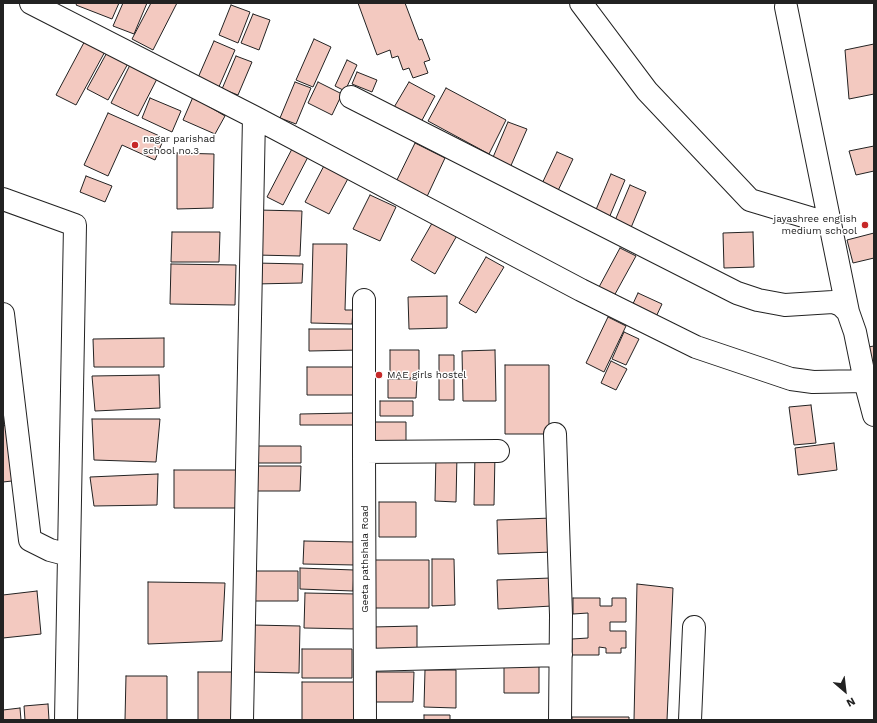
<!DOCTYPE html>
<style>
body{margin:0}
#map{position:relative;width:877px;height:723px;overflow:hidden;background:#fff;font-family:"Work Sans",sans-serif}
canvas{display:block}
.frame{position:absolute;inset:0;border:4px solid #222;pointer-events:none}
.north{position:absolute;left:825px;top:671px;width:40px;height:40px;-webkit-text-stroke:3px #fff;paint-order:stroke;rotate:152deg;font-size:11px;font-weight:700;line-height:16px;text-align:center;color:#222}
.north::after{content:'';display:block;margin:auto;width:14px;height:18px;background:#222;clip-path:polygon(50% 0,100% 100%,50% 72%,0 100%)}
</style>
<div id="map">
<canvas width="877" height="723"></canvas>
<div class="frame"></div>
<div class="north">N</div>
</div>
<script>
const ctx = document.querySelector('canvas').getContext('2d');
ctx.lineJoin = 'round';
function fill(path, color) {
  ctx.fillStyle = color;
  ctx.fill(path, 'evenodd');
}
function poly(rows) {
  const path = new Path2D();
  for (const r of rows) {
    path.moveTo(r[0], r[1]);
    for (let i = 2; i < r.length; i += 2) path.lineTo(r[i], r[i + 1]);
  }
  return path;
}
function trace(path, color, width, dash) {
  ctx.strokeStyle = color;
  ctx.lineWidth = width;
  ctx.lineCap = dash ? 'butt' : 'round';
  ctx.setLineDash(dash || []);
  ctx.stroke(path);
}
function write(font, color, halo, rows, align = 'center') {
  ctx.font = font + ' "Work Sans",sans-serif';
  ctx.lineWidth = 3;
  ctx.setLineDash([]);
  ctx.textBaseline = 'middle';
  ctx.strokeStyle = halo;
  ctx.fillStyle = color;
  for (const [text, x, y, turn = 0] of rows) {
    ctx.save();
    ctx.translate(x, y);
    ctx.rotate((+turn || 0) * Math.PI / 180);
    ctx.textAlign = isNaN(turn) ? turn : align;
    if (halo) ctx.strokeText(text, 0, 0);
    ctx.fillText(text, 0, 0);
    ctx.restore();
  }
}
const building = poly([
 [77,3,119,3,112,19,76,5,77,3],
 [123,3,147,3,134,34,113,26,123,3],
 [151,3,177,3,153,50,132,39,151,3],
 [358,3,405,3,419,40,422,39,430,60,424,62,428,73,413,78,409,68,403,70,398,56,392,58,390,50,377,55,358,3],
 [231,5,250,12,238,43,219,35,231,5],
 [253,14,270,20,259,50,241,43,253,14],
 [88,35,108,46,76,105,56,95,88,35],
 [314,39,331,47,313,87,296,80,314,39],
 [214,41,235,50,218,89,197,80,214,41],
 [874,44,874,94,849,99,845,50,874,44],
 [110,47,131,58,108,100,87,89,110,47],
 [236,56,252,62,238,95,222,89,236,56],
 [133,59,160,73,138,116,111,103,133,59],
 [347,60,357,65,345,91,335,86,347,60],
 [357,72,377,80,372,92,352,84,357,72],
 [295,82,311,88,296,124,280,118,295,82],
 [318,82,342,94,332,115,308,103,318,82],
 [409,82,435,96,420,124,393,109,409,82],
 [446,88,506,120,489,154,428,121,446,88],
 [193,97,225,116,215,134,183,120,193,97],
 [150,98,181,111,172,132,142,118,150,98],
 [108,113,164,138,155,160,122,145,108,176,84,165,108,113],
 [508,122,527,129,509,170,491,162,508,122],
 [415,143,445,158,424,203,393,188,415,143],
 [874,146,874,171,856,175,849,151,874,146],
 [293,147,309,155,283,205,267,197,293,147],
 [557,152,573,159,555,197,539,190,557,152],
 [177,153,214,154,213,208,177,209,177,153],
 [327,160,351,173,329,214,305,202,327,160],
 [611,174,625,180,609,218,595,212,611,174],
 [86,176,112,186,105,202,80,192,86,176],
 [630,185,646,192,630,230,614,223,630,185],
 [370,195,396,207,380,241,353,229,370,195],
 [258,210,302,211,300,256,256,255,258,210],
 [435,218,459,232,435,274,411,260,435,218],
 [172,232,220,232,219,262,171,262,172,232],
 [753,232,754,267,724,268,723,233,753,232],
 [874,233,874,258,853,263,847,240,874,233],
 [313,244,347,244,345,310,353,310,352,324,311,323,313,244],
 [620,248,636,256,614,296,599,287,620,248],
 [486,257,504,267,476,313,459,303,486,257],
 [255,263,303,264,302,283,255,284,255,263],
 [171,264,236,265,235,305,170,304,171,264],
 [638,293,662,304,655,319,631,308,638,293],
 [447,296,447,328,409,329,408,297,447,296],
 [608,317,626,326,604,372,586,363,608,317],
 [309,329,360,329,360,350,309,351,309,329],
 [624,332,639,339,626,365,612,359,624,332],
 [164,338,164,367,94,367,93,339,164,338],
 [874,346,874,380,868,347,874,346],
 [390,350,419,350,419,378,390,378,390,350],
 [495,350,496,401,463,401,462,351,495,350],
 [439,355,454,355,454,400,439,400,439,355],
 [611,361,627,369,616,390,601,383,611,361],
 [505,365,549,365,549,434,505,434,505,365],
 [307,367,359,367,359,395,307,395,307,367],
 [159,375,160,408,95,411,92,376,159,375],
 [388,379,417,379,416,398,388,398,388,379],
 [380,401,413,401,413,416,380,416,380,401],
 [811,405,816,443,794,445,789,407,811,405],
 [353,413,353,425,300,425,300,414,353,413],
 [92,419,160,419,156,462,94,460,92,419],
 [375,422,406,422,406,450,375,450,375,422],
 [7,425,12,481,3,482,3,426,7,425],
 [834,443,837,470,798,475,795,448,834,443],
 [257,446,301,446,301,463,257,463,257,446],
 [475,454,495,454,494,505,474,505,475,454],
 [436,455,457,455,456,502,435,501,436,455],
 [257,466,301,466,300,491,257,491,257,466],
 [174,470,236,470,236,508,174,508,174,470],
 [158,474,157,505,94,506,90,477,158,474],
 [379,502,416,502,416,537,379,537,379,502],
 [552,518,553,552,498,554,497,520,552,518],
 [304,541,355,542,355,565,303,564,304,541],
 [432,559,454,559,455,605,432,606,432,559],
 [374,560,429,560,429,608,374,608,374,560],
 [300,568,354,570,353,591,300,589,300,568],
 [253,571,298,571,298,601,253,601,253,571],
 [551,578,552,606,498,609,497,580,551,578],
 [148,582,225,583,222,641,148,644,148,582],
 [637,584,673,588,667,720,634,720,637,584],
 [37,591,41,634,3,638,3,595,37,591],
 [305,593,357,594,357,629,304,628,305,593],
 [573,598,600,598,600,606,612,606,612,598,626,598,626,622,610,622,610,631,626,631,626,648,621,648,621,653,606,653,606,648,599,647,599,655,572,655,572,639,588,638,588,613,573,614,573,598],
 [252,625,300,626,299,673,250,672,252,625],
 [417,626,417,650,372,650,372,627,417,626],
 [302,649,352,649,352,678,302,678,302,649],
 [504,662,539,663,539,693,504,693,504,662],
 [425,670,456,670,456,708,424,707,425,670],
 [198,672,235,672,234,720,198,720,198,672],
 [376,672,414,672,413,702,376,702,376,672],
 [126,676,167,676,167,720,125,720,126,676],
 [302,682,355,682,355,720,302,720,302,682],
 [48,704,49,720,25,720,24,706,48,704],
 [20,708,21,720,3,720,3,710,20,708],
 [424,715,450,715,450,720,424,720,424,715],
 [572,717,629,717,629,720,572,720,572,717]
]);
const minor = poly([
 [31,3,254,117,581,290,696,347,791,379,813,382,865,381],
 [581,3,647,91,750,200,830,224],
 [786,7,848,312],
 [351,97,737,293,758,300,785,305,833,302,841,305,848,312,855,332,865,381,874,415],
 [3,199,75,225,66,720],
 [364,300,364,452],
 [3,314,30,540,50,550,69,555],
 [555,434,561,615,560,720],
 [365,660,561,655],
 [242,720,254,117],
 [365,720,364,452,498,451],
 [690,720,694,627]
]);
const markers = [
 [135,145,4,"#c62828"],
 [865,225,4,"#c62828"],
 [379,375,4,"#c62828"]
];
const poiNames = [
 ["nagar parishad",143,139],
 ["school no.3",143,151],
 ["jayashree english",857,219,"right"],
 ["medium school",857,231,"right"],
 ["MAE girls hostel",387,375]
];
const streetNames = [
 ["Geeta pathshala Road",365,559,-90]
];
fill(building, '#f3c9c0');
trace(building, '#222', 1);
trace(minor, '#222', 24);
trace(minor, '#fff', 22);
for (const [x, y, r, color] of markers) {
  const dot = new Path2D();
  dot.arc(x, y, r, 0, 2 * Math.PI);
  ctx.fillStyle = color;
  ctx.fill(dot);
  trace(dot, '#fff', 1.5);
}
write('10px', '#222', '#fff', poiNames, 'left');
write('10px', '#222', '#fff', streetNames);
</script>
